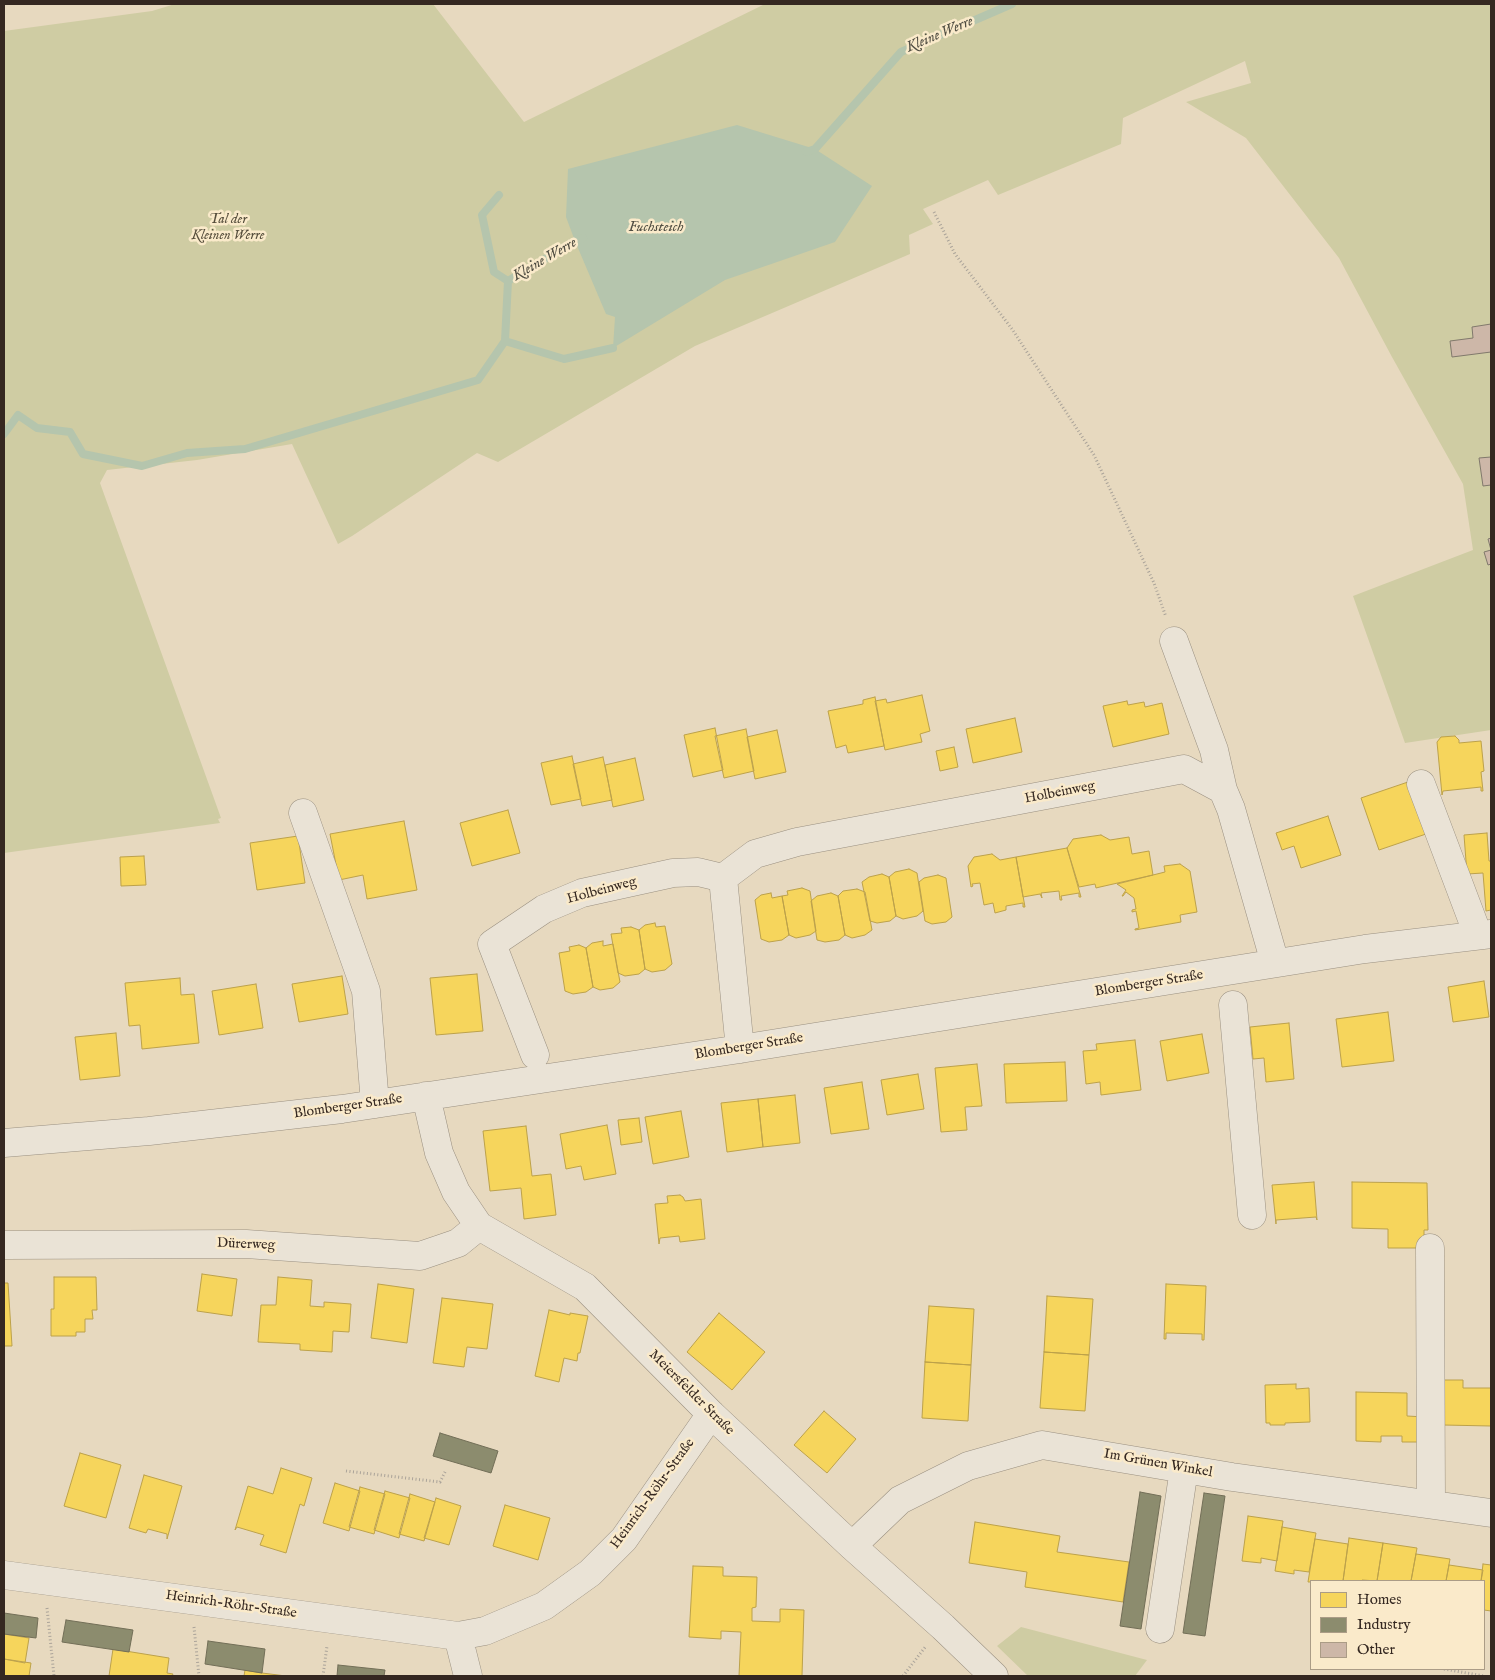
<!DOCTYPE html>
<meta charset="utf-8">
<style>
body{margin:0}
#map{position:relative;width:1495px;height:1680px;overflow:hidden;background:#e7d9bf;font-family:"IM FELL English",serif}
canvas{display:block}
.frame{position:absolute;inset:0;border:5px solid #352821;pointer-events:none}
.legend{position:absolute;left:1310px;top:1580px;width:175px;height:90px;box-sizing:border-box;background:#faeaca;border:1px solid #ab9c86;margin:0;padding:6px 9px;list-style:none;font-size:15px;color:#352821}
.legend li{display:flex;align-items:center;gap:10px;height:25px}
.legend b{width:25px;border:1px solid #ab9c86}
</style>
<div id="map">
<canvas width="1495" height="1680"></canvas>
<div class="frame"></div>
<ul class="legend">
<li><b style="height:14px;background:#f6d55c"></b>Homes</li>
<li><b style="height:14px;background:#8c8c6e"></b>Industry</li>
<li><b style="height:14px;background:#cdb7a8"></b>Other</li>
</ul>
</div>
<script>
const ctx = document.querySelector('canvas').getContext('2d');
ctx.lineJoin = 'round';
function fill(path, color) {
  ctx.fillStyle = color;
  ctx.fill(path, 'evenodd');
}
function poly(rows) {
  const path = new Path2D();
  for (const r of rows) {
    path.moveTo(r[0], r[1]);
    for (let i = 2; i < r.length; i += 2) path.lineTo(r[i], r[i + 1]);
  }
  return path;
}
function trace(path, color, width, dash) {
  ctx.strokeStyle = color;
  ctx.lineWidth = width;
  ctx.lineCap = dash ? 'butt' : 'round';
  ctx.setLineDash(dash || []);
  ctx.stroke(path);
}
function write(font, color, halo, rows, align = 'center') {
  ctx.font = font + ' "IM FELL English",serif';
  ctx.lineWidth = 5;
  ctx.setLineDash([]);
  ctx.textBaseline = 'middle';
  ctx.strokeStyle = halo;
  ctx.fillStyle = color;
  for (const [text, x, y, turn = 0] of rows) {
    ctx.save();
    ctx.translate(x, y);
    ctx.rotate((+turn || 0) * Math.PI / 180);
    ctx.textAlign = isNaN(turn) ? turn : align;
    if (halo) ctx.strokeText(text, 0, 0);
    ctx.fillText(text, 0, 0);
    ctx.restore();
  }
}
const green = poly([
 [175,4,433,4,524,122,765,4,1491,4,1491,730,1405,743,1353,596,1473,550,1463,484,1392,357,1339,258,1246,138,1186,102,1251,83,1245,61,1123,118,1121,144,998,195,988,180,923,209,933,224,909,235,910,254,695,346,498,462,477,453,352,536,338,544,292,444,197,460,107,470,100,483,221,818,218,819,220,823,4,853,4,31,152,11],
 [1021,1627,1147,1660,1135,1676,1028,1676,997,1646]
]);
const water = poly([
 [737,125,815,149,872,186,835,242,725,280,613,348,615,317,606,314,575,241,566,217,568,169]
]);
const homes = poly([
 [922,695,930,731,920,734,922,742,885,750,875,701,886,699,887,703,922,695],
 [875,697,884,746,848,753,846,745,836,748,828,711,863,704,863,700,875,697],
 [1127,701,1128,705,1144,702,1145,707,1162,703,1169,734,1113,747,1103,706,1127,701],
 [1015,718,1022,752,973,763,966,729,1015,718],
 [715,728,723,770,693,777,684,735,715,728],
 [746,729,754,771,724,778,715,736,746,729],
 [777,730,786,772,755,779,747,737,777,730],
 [1455,736,1459,740,1459,743,1481,741,1484,771,1481,772,1483,791,1481,791,1481,787,1443,791,1442,795,1437,742,1441,737,1455,736],
 [954,747,958,767,940,771,936,751,954,747],
 [572,756,581,799,551,805,541,763,572,756],
 [603,757,612,800,582,806,573,764,603,757],
 [635,758,644,800,613,807,605,765,635,758],
 [1408,782,1426,834,1379,850,1361,798,1408,782],
 [508,810,520,853,472,866,460,823,508,810],
 [1328,816,1341,855,1301,868,1294,846,1282,850,1276,833,1328,816],
 [404,821,417,890,367,899,363,875,339,880,330,834,404,821],
 [1487,833,1489,861,1491,861,1491,910,1486,911,1483,873,1467,874,1464,835,1487,833],
 [1101,835,1110,840,1129,837,1132,854,1149,851,1153,875,1100,887,1096,888,1095,884,1079,887,1067,848,1073,839,1101,835],
 [298,836,305,883,257,890,250,843,298,836],
 [1067,848,1081,897,1079,897,1079,893,1061,896,1062,900,1060,900,1059,891,1041,893,1042,898,1040,894,1023,897,1016,857,1067,848],
 [992,854,1000,860,1016,857,1025,907,1023,907,1023,903,1006,906,1006,910,995,913,993,903,984,905,980,883,972,884,973,886,971,887,968,866,974,857,992,854],
 [144,856,146,885,121,886,120,857,144,856],
 [1180,864,1190,871,1197,912,1180,915,1181,922,1135,930,1135,929,1139,928,1136,911,1132,912,1132,910,1136,909,1134,898,1126,892,1123,896,1122,896,1126,890,1117,884,1165,872,1164,866,1180,864],
 [909,869,917,873,923,911,917,916,903,919,896,916,889,877,895,872,909,869],
 [882,874,889,877,896,916,890,921,877,923,870,921,862,882,869,877,882,874],
 [938,875,946,878,952,917,946,922,932,924,925,921,919,882,924,878,938,875],
 [802,888,810,891,816,931,810,935,796,938,789,935,782,896,788,895,787,891,802,888],
 [857,889,865,892,872,930,865,935,852,938,845,935,838,896,843,891,857,889],
 [771,893,772,898,782,896,789,935,782,940,769,942,761,939,755,900,761,895,771,893],
 [831,893,838,896,845,935,839,940,825,942,817,940,811,901,817,896,831,893],
 [655,923,656,927,665,926,672,964,665,970,652,972,645,969,639,930,645,925,655,923],
 [631,927,639,930,645,969,639,974,625,976,618,973,611,934,622,933,621,928,631,927],
 [603,941,603,946,613,944,620,982,613,988,600,990,593,987,586,948,592,943,603,941],
 [579,945,586,948,593,987,586,992,573,994,565,991,559,953,570,951,569,947,579,945],
 [477,974,483,1031,436,1035,430,978,477,974],
 [342,976,348,1014,299,1022,292,984,342,976],
 [180,978,181,995,194,994,199,1043,142,1049,140,1025,129,1026,125,983,180,978],
 [1484,981,1489,1017,1453,1022,1448,987,1484,981],
 [256,984,263,1028,219,1035,212,991,256,984],
 [1388,1012,1394,1061,1342,1067,1336,1019,1388,1012],
 [1289,1023,1294,1079,1266,1082,1264,1058,1253,1059,1250,1027,1289,1023],
 [116,1033,120,1076,80,1080,75,1037,116,1033],
 [1202,1034,1209,1073,1167,1081,1160,1041,1202,1034],
 [1135,1040,1141,1090,1101,1095,1100,1082,1086,1084,1083,1051,1097,1050,1096,1044,1135,1040],
 [1065,1062,1067,1101,1006,1103,1004,1064,1065,1062],
 [977,1064,982,1106,965,1107,967,1130,941,1132,935,1068,977,1064],
 [918,1074,924,1109,887,1115,881,1080,918,1074],
 [862,1082,869,1129,831,1134,824,1088,862,1082],
 [795,1095,800,1143,763,1147,758,1099,795,1095],
 [758,1099,763,1147,727,1152,721,1103,758,1099],
 [681,1111,689,1157,653,1164,645,1117,681,1111],
 [639,1118,642,1142,621,1145,618,1120,639,1118],
 [607,1125,616,1174,584,1180,581,1166,566,1169,560,1134,607,1125],
 [526,1126,532,1176,551,1174,556,1215,524,1219,521,1188,490,1191,483,1131,526,1126],
 [1314,1182,1317,1220,1316,1217,1276,1220,1276,1224,1272,1185,1314,1182],
 [1352,1182,1427,1183,1428,1230,1424,1230,1424,1248,1388,1248,1388,1229,1352,1228,1352,1182],
 [680,1195,683,1197,685,1201,701,1199,705,1239,680,1242,679,1236,660,1238,659,1244,655,1204,668,1203,667,1196,680,1195],
 [202,1274,237,1279,232,1316,197,1311,202,1274],
 [54,1277,96,1277,97,1310,92,1310,93,1319,85,1319,85,1332,76,1332,76,1336,51,1336,51,1309,54,1309,54,1277],
 [278,1277,312,1280,310,1306,324,1307,324,1302,351,1304,349,1332,333,1331,332,1352,300,1350,300,1344,258,1342,261,1305,276,1305,278,1277],
 [4,1283,8,1283,12,1346,4,1346,4,1283],
 [378,1284,414,1289,407,1343,371,1338,378,1284],
 [1166,1284,1206,1286,1204,1340,1202,1340,1202,1334,1166,1333,1166,1339,1164,1339,1166,1284],
 [1047,1296,1093,1299,1089,1355,1044,1352,1047,1296],
 [442,1298,493,1304,487,1349,467,1347,464,1367,433,1363,442,1298],
 [929,1306,974,1309,971,1365,925,1362,929,1306],
 [549,1310,570,1315,570,1313,588,1316,580,1353,578,1353,577,1361,564,1358,559,1382,535,1376,549,1310],
 [719,1313,765,1352,732,1390,687,1352,719,1313],
 [1044,1352,1089,1355,1085,1411,1040,1408,1044,1352],
 [925,1362,971,1365,968,1421,922,1418,925,1362],
 [1443,1380,1463,1380,1463,1388,1491,1388,1491,1426,1443,1425,1443,1380],
 [1296,1384,1296,1389,1309,1388,1310,1422,1285,1423,1285,1425,1270,1425,1270,1423,1266,1423,1265,1385,1296,1384],
 [1356,1392,1407,1393,1407,1416,1425,1417,1425,1442,1402,1442,1402,1436,1381,1436,1381,1442,1356,1441,1356,1392],
 [824,1411,856,1439,827,1473,794,1445,824,1411],
 [80,1453,121,1465,106,1518,64,1506,80,1453],
 [281,1468,312,1478,304,1506,300,1504,286,1553,260,1545,264,1535,237,1527,235,1530,248,1486,273,1494,281,1468],
 [144,1475,182,1486,167,1539,167,1534,148,1529,146,1533,129,1528,144,1475],
 [335,1483,360,1491,349,1531,323,1523,335,1483],
 [360,1487,385,1494,374,1534,349,1527,360,1487],
 [385,1491,410,1498,399,1538,374,1530,385,1491],
 [410,1494,435,1502,424,1541,399,1534,410,1494],
 [436,1498,461,1506,449,1545,424,1538,436,1498],
 [505,1505,550,1518,538,1560,493,1546,505,1505],
 [1248,1516,1283,1521,1277,1561,1261,1558,1261,1563,1242,1561,1248,1516],
 [975,1522,1060,1536,1057,1552,1129,1562,1123,1602,1025,1587,1027,1572,969,1563,975,1522],
 [1282,1527,1316,1533,1309,1572,1294,1570,1294,1574,1275,1571,1282,1527],
 [1349,1538,1383,1543,1377,1581,1362,1580,1362,1581,1343,1581,1349,1538],
 [1315,1539,1348,1544,1343,1581,1308,1582,1315,1539],
 [1383,1543,1417,1548,1411,1581,1377,1581,1383,1543],
 [1416,1554,1450,1559,1446,1581,1411,1581,1416,1554],
 [1483,1564,1491,1565,1491,1611,1484,1610,1484,1581,1481,1581,1483,1564],
 [1449,1565,1483,1570,1481,1581,1446,1581,1449,1565],
 [693,1566,723,1567,723,1576,757,1577,756,1607,752,1608,752,1621,780,1622,780,1609,804,1610,802,1676,739,1676,741,1632,721,1631,721,1639,689,1637,693,1566],
 [4,1634,29,1638,25,1663,4,1659,4,1634],
 [113,1649,169,1658,167,1673,173,1674,172,1676,109,1676,113,1649],
 [4,1659,31,1663,29,1676,4,1676,4,1659],
 [245,1670,262,1673,286,1676,244,1676,245,1670]
]);
const industry = poly([
 [440,1433,498,1451,491,1473,433,1456,440,1433],
 [1140,1492,1161,1496,1141,1629,1120,1626,1140,1492],
 [1204,1493,1225,1496,1205,1636,1183,1633,1204,1493],
 [4,1613,38,1618,36,1638,4,1634,4,1613],
 [66,1620,133,1630,129,1652,62,1642,66,1620],
 [208,1641,265,1649,262,1673,205,1664,208,1641],
 [338,1665,385,1670,384,1676,337,1676,338,1665]
]);
const stream = poly([
 [806,152,815,149,901,52,1012,4],
 [499,195,482,215,494,272,508,281],
 [505,341,564,359,613,348],
 [4,434,18,415,37,428,70,432,83,454,142,466,187,453,245,449,478,380,505,341,508,281,575,241,583,238]
]);
const building = poly([
 [1491,324,1491,352,1452,357,1450,341,1473,338,1472,327,1491,324],
 [1491,457,1491,485,1483,486,1479,458,1491,457],
 [1491,538,1491,564,1488,565,1484,552,1491,550,1488,539,1491,538]
]);
const path = poly([
 [934,212,955,254,1012,329,1094,455,1154,583,1166,617],
 [346,1471,440,1482,446,1470],
 [47,1608,54,1676],
 [194,1627,199,1676],
 [1444,1669,1484,1676],
 [323,1676,327,1646],
 [903,1676,926,1646]
]);
const minor = poly([
 [1174,641,1214,750,1223,790],
 [1421,784,1478,935],
 [303,813,366,991,375,1104],
 [723,878,740,1049],
 [1233,1005,1252,1215],
 [535,1055,492,944,544,909,582,893,673,873,698,872,723,878,755,854,797,842,1184,769,1223,790,1231,809,1275,963],
 [426,1096,439,1153,456,1192,479,1226,585,1287,711,1414,852,1546,943,1627,994,1676],
 [4,1143,149,1131,342,1109,740,1049,1365,949,1491,934],
 [4,1245,246,1244,420,1256,458,1243,479,1226],
 [1430,1248,1431,1504],
 [852,1546,900,1500,968,1466,1042,1445,1232,1477,1491,1513],
 [4,1575,458,1636,485,1631,544,1606,590,1573,624,1539,711,1414],
 [1160,1629,1184,1469],
 [458,1636,468,1676]
]);
const parkNames = [
 ["Tal der",228,220],
 ["Kleinen Werre",228,236]
];
const streetNames = [
 ["Holbeinweg",1060,793,-11],
 ["Holbeinweg",602,891,-15],
 ["Blomberger Straße",1149,984,-9],
 ["Blomberger Straße",749,1047,-9],
 ["Blomberger Straße",348,1107,-8],
 ["Dürerweg",246,1245,2],
 ["Meiersfelder Straße",691,1393,45],
 ["Im Grünen Winkel",1158,1464,10],
 ["Heinrich-Röhr-Straße",653,1494,-54],
 ["Heinrich-Röhr-Straße",231,1605,8]
];
const waterNames = [
 ["Kleine Werre",940,35,-23],
 ["Fuchsteich",656,228],
 ["Kleine Werre",545,260,-30]
];
fill(green, '#cfcca3');
fill(water, '#b5c5ad');
fill(homes, '#f6d55c');
trace(homes, '#bca14a', 1);
fill(industry, '#8c8c6e');
trace(industry, '#726e57', 1);
trace(stream, '#b5c5ad', 8);
fill(building, '#cdb7a8');
trace(building, '#81796c', 1);
trace(minor, '#9a9081', 29);
trace(path, '#aaa399', 3, [1, 2.5]);
trace(minor, '#eae3d6', 28);
write('italic 14px', '#564e3c', '#faeaca', parkNames);
write('14px', '#352821', '#faeaca', streetNames);
write('italic 15px', '#504d42', '#faeaca', waterNames);
</script>
